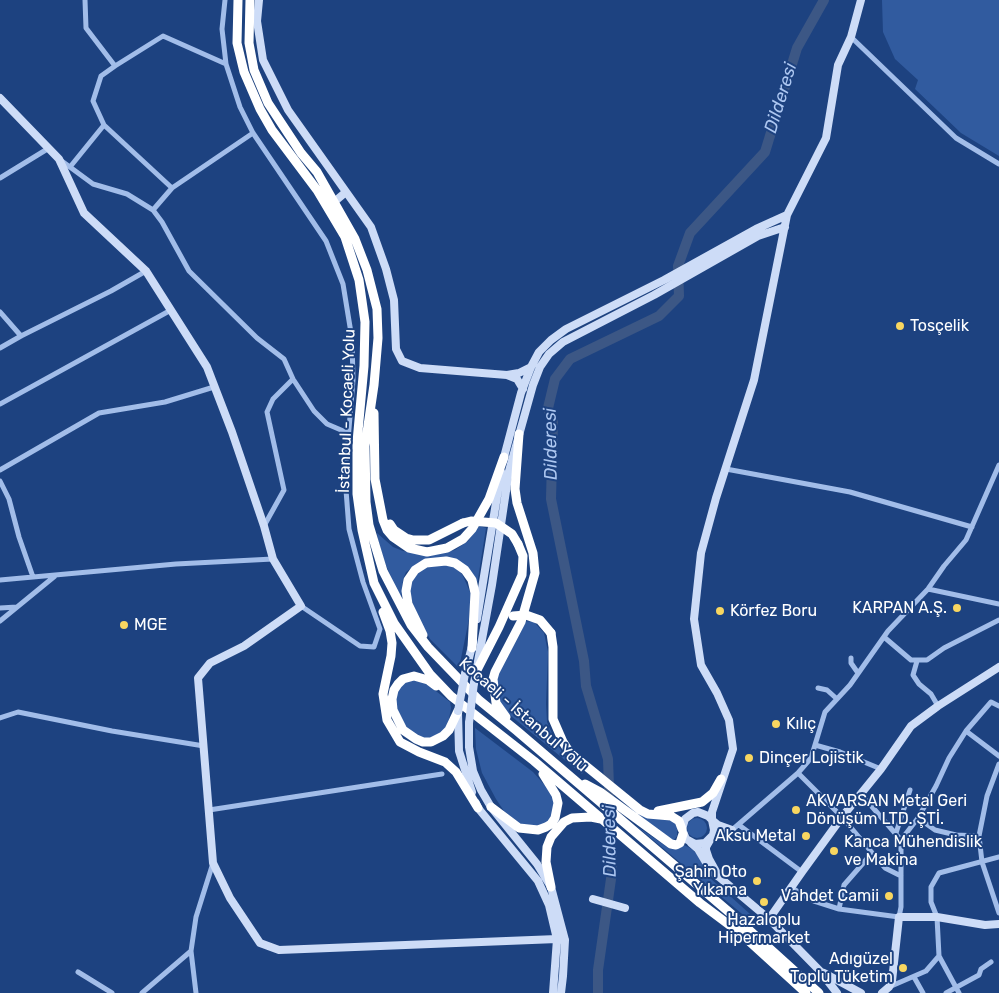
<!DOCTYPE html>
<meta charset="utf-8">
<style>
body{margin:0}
canvas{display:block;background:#1d4280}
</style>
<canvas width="999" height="993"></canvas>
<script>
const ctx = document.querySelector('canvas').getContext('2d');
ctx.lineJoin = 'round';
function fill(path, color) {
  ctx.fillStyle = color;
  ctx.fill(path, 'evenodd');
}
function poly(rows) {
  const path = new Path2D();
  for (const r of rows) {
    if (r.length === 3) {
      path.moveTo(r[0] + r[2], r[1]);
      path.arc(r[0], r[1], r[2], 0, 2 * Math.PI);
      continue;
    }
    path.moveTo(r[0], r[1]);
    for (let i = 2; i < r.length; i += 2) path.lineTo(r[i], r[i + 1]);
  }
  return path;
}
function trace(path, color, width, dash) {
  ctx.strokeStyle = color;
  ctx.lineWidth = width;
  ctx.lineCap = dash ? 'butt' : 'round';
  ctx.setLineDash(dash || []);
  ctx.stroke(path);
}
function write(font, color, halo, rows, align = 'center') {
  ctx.font = font + ' Rubik,sans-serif';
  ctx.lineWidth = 4;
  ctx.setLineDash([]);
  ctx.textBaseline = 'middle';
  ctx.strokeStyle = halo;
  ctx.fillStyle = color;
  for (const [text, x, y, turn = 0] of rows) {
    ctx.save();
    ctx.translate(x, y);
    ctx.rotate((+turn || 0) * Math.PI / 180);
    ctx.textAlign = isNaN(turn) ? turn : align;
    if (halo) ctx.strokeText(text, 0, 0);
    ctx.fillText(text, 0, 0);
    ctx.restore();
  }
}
const green = poly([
 [882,0,999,0,999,156,961,133,915,89,918,80,895,59,883,32],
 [479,526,486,528,477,585,461,564,421,561,406,572,403,579,401,600,385,563,378,540,377,533,393,547,403,551,423,555,433,555,455,550,468,541],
 [443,563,454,567,462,574,471,594,469,619,459,668,430,639,417,615,409,592,411,583,417,574,426,567],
 [524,621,534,622,544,633,548,652,546,704,547,722,556,743,563,753,584,771,582,774,511,716,500,704,496,683,498,675],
 [418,680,428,685,450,702,451,708,449,719,445,729,440,734,427,739,413,735,400,719,396,706,395,697,397,690,405,681],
 [475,728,533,772,549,790,554,800,554,816,542,826,521,826,506,814,496,799,482,773,476,749],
 [629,807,660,818,674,821,677,825,677,836,674,840,669,840,627,809],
 [697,828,10],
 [635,825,670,849,684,845,692,849,697,854,710,878,750,914,747,918]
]);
const river = poly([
 [598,993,598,970,612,872,608,759,586,686,584,661,551,499,553,422,548,408,555,379,570,359,659,316,679,296,678,266,690,233,765,152,797,48,824,0]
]);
const street = poly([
 [225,0,222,29,226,64,240,107,253,133,326,241,343,284,352,339,353,380,345,477,349,529,363,582,380,629,374,647,360,646,301,606],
 [851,37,956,138,999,164],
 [115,66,163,36,226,64],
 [104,125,172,188],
 [59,159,93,184,127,194,153,210,162,222,189,271,257,338,284,359,293,379,314,411,327,424,348,433],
 [70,167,104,125,93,101,101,76,115,66,86,28,85,0],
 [0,178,49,148],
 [153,210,172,188,253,133],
 [0,312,21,336,0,348],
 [21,336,111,291,146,271],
 [0,404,171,310],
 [726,469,850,492,972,527],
 [0,470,99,413,165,402,214,387],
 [0,481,9,499,19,537,33,577],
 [264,526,284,490,267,412,273,399,293,379],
 [0,580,176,564,273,559],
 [928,589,999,604],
 [0,608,17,607],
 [0,621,55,576],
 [884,637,911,660,927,660,944,648,999,620],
 [851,658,851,663,858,673],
 [917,661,913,675,919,684,931,694,938,706],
 [818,688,827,690,837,699],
 [0,718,18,712,112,731,204,746],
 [966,731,999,756],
 [815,745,840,752,881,769],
 [999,764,987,796,979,836,982,862,999,913],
 [798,773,842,817,885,868,901,876],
 [861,794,901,840],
 [209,810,442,774],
 [918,818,935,830,956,835,979,836],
 [739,825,802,872],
 [732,830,798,773,811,758,825,712,850,685,888,631,928,589,944,566,966,540,999,465],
 [896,833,910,790],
 [790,887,814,901,839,909,899,917,901,907,901,840,918,818,936,786,949,758,966,731,991,702,999,706],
 [839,909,844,885,872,853],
 [191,951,196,993],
 [78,972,112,993],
 [914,977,923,993],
 [889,987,926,971,939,956],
 [142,993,191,951,196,917,213,863],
 [946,993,979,975,981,969,991,962],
 [959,993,939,956,937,917,931,902,931,887,939,873,999,857]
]);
const secondary = poly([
 [259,0,257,21,263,60,288,110,371,227,386,269,394,300,396,349,402,361,420,368,507,375],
 [0,98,59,159,84,213,146,271,207,367,232,432,264,526,273,559,301,606,244,646,210,663,198,678,213,863,230,898,260,943,279,950,557,939,565,940],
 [334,202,346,192],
 [523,389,517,379,507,375,519,373,531,367],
 [503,461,521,393,531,367,539,352,551,340,566,329,664,280,756,229,787,215],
 [477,619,501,472],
 [465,674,473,642],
 [474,683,492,585,509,471,533,385,540,367,549,354,563,342,654,295,758,236,785,227],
 [458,713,459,751,472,792],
 [469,723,469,747,473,771,481,790,491,807,537,864,551,887,565,940,563,976,561,993],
 [476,803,478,808,538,881,549,905,557,939,553,993],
 [713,835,732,830,718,825,712,820,708,816,698,812,693,813,685,819,682,829,686,839,695,844,705,843,713,835,714,830,712,820,712,812,733,749,729,720,717,693,701,665,694,619,701,553,716,498,754,380,787,215,826,138,838,65,851,37,861,0],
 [691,843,698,849,711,871,719,877,709,859,706,850,706,847,710,840],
 [719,877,769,919,820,971,837,993],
 [593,899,625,908],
 [769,919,802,872,842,817,881,769,911,726,938,706,999,667],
 [824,973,861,993],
 [882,993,889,987,892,981,899,917,937,917,985,925,999,924]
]);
const highway = poly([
 [238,0,237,43,244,72,260,109,272,130,317,190,345,237,359,280,365,322,364,366,357,442,357,494,362,530,374,583,394,623,430,674,451,696,534,761,700,903,740,933,806,993],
 [250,0,249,43,254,70,268,103,301,153,317,172,355,239,367,270,377,309,378,338,374,385,365,446,366,502,369,525,383,571,411,625,428,647,479,700,517,731,736,918,819,993],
 [374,413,375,479,383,520,387,530,393,537,409,548,427,552,447,548,463,539,472,529,489,499,504,457],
 [390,524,394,530,406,538,413,540,429,540,463,523],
 [383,612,390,631,392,643,391,656,383,694,387,720,400,742,419,752,445,762,456,772,478,808],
 [551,633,553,647,553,719,563,742,570,753,640,810,648,814,671,816,679,821,682,829],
 [423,635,408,604,406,591,408,580,415,570,426,563,446,561,455,563,465,570,472,580,475,593,472,648],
 [476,672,499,627,522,575,523,556,518,544],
 [436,686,428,680,414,676,403,679,398,684,394,690,392,699,393,710,403,730,416,739,423,742,431,742,443,736,449,730,458,711],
 [506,717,496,703,493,679,495,672,521,622,535,573,533,553,517,503,515,489,519,434],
 [585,784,600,792,671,844,676,845,680,843,683,834],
 [491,807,519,828,538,830,546,827,551,824,555,818,558,803,556,795,543,774],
 [658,811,702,802,713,793,721,779],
 [551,887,546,862,547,847,551,837,564,822,572,818,591,817,601,819]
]);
const secondaryBridge = poly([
 [458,711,465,674],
 [469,723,474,683]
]);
const highwayBridge = poly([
 [463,523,471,521,496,523,512,534,518,544],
 [513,616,526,615,540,620,551,633]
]);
const markers = [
 [900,326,5,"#f8d660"],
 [957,608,5,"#f8d660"],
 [720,611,5,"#f8d660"],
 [124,625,5,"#f8d660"],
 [776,724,5,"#f8d660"],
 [749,758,5,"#f8d660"],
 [796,810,5,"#f8d660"],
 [806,836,5,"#f8d660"],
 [834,851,5,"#f8d660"],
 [757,881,5,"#f8d660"],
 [889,896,5,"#f8d660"],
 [764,902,5,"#f8d660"],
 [903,968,5,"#f8d660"]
];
const poiNames = [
 ["Tosçelik",910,326],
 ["KARPAN A.Ş.",947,608,"right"],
 ["Körfez Boru",730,611],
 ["MGE",134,625],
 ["Kılıç",786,724],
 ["Dinçer Lojistik",759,758],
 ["AKVARSAN Metal Geri",806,801],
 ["Dönüşüm LTD. ŞTİ.",806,819],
 ["Aksu Metal",796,836,"right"],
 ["Kanca Mühendislik",844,842],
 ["ve Makina",844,860],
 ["Şahin Oto",747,872,"right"],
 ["Yıkama",747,890,"right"],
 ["Vahdet Camii",879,896,"right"],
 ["Hazaloplu",764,920,"center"],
 ["Hipermarket",764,938,"center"],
 ["Adıgüzel",893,959,"right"],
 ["Toplu Tüketim",893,977,"right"]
];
const streetNames = [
 ["İstanbul - Kocaeli Yolu",347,411,-88],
 ["Kocaeli - İstanbul Yolu",523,715,41]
];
const waterNames = [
 ["Dilderesi",781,98,-73],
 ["Dilderesi",551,444,-91],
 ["Dilderesi",610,841,-91]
];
fill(green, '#315b9f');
trace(river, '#3c5785', 10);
trace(street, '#a2bde9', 5);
trace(secondary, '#cddcf7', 8);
trace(highway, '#fff', 9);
trace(secondaryBridge, '#cddcf7', 8);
trace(highwayBridge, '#fff', 9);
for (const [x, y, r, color] of markers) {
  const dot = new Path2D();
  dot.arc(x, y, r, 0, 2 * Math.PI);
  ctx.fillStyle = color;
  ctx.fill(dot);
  trace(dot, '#1d4280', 2);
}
write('16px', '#fff', '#1d4280', poiNames, 'left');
write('16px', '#fff', '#1d4280', streetNames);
write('italic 18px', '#adc7f1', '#1d4280', waterNames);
</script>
